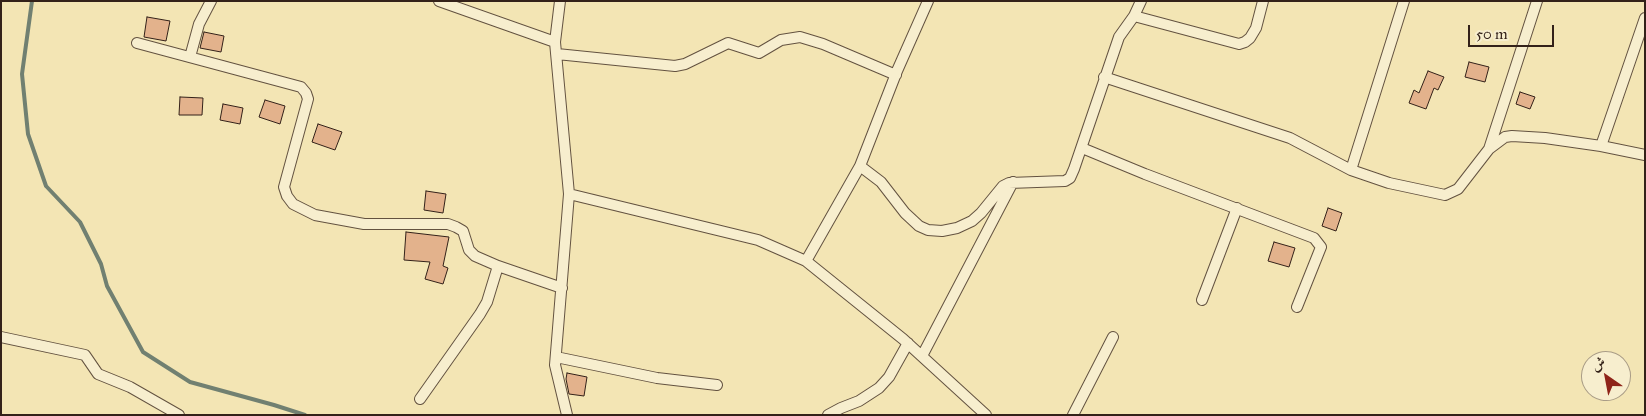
<!DOCTYPE html>
<meta charset="utf-8">
<style>
body{margin:0}
#map{position:relative;width:1646px;height:416px;overflow:hidden;background:#f3e5b4;font-family:"IM FELL Great Primer",Amiri,serif}
canvas{display:block}
.frame{position:absolute;inset:0;border:2px solid #332119;pointer-events:none}
.north{position:absolute;left:1581px;top:351px;width:50px;height:50px;box-sizing:border-box;background:#f7eece;border:1px solid #a99c86;border-radius:50%;rotate:327deg;font-size:14px;font-weight:700;line-height:20px;text-align:center;color:#332119}
.north::after{content:'';display:block;margin:auto;width:18px;height:22px;background:#8f2418;clip-path:polygon(50% 0,100% 100%,50% 72%,0 100%)}
.scale{position:absolute;left:1468px;top:25px;width:86px;height:22px;box-sizing:border-box;border:2px solid #332119;border-top:0;padding-left:6px;font-size:15px;line-height:18px;white-space:nowrap;color:#332119;-webkit-text-stroke:4px #f7eece;paint-order:stroke}
</style>
<div id="map">
<canvas width="1646" height="416"></canvas>
<div class="frame"></div>
<div class="north">ش</div>
<div class="scale">50 m</div>
</div>
<script>
const ctx = document.querySelector('canvas').getContext('2d');
ctx.lineJoin = 'round';
function poly(rows) {
  const path = new Path2D();
  for (const r of rows) {
    path.moveTo(r[0], r[1]);
    for (let i = 2; i < r.length; i += 2) path.lineTo(r[i], r[i + 1]);
  }
  return path;
}
function trace(path, color, width, dash) {
  ctx.strokeStyle = color;
  ctx.lineWidth = width;
  ctx.lineCap = dash ? 'butt' : 'round';
  ctx.setLineDash(dash || []);
  ctx.stroke(path);
}
function fill(path, color) {
  ctx.fillStyle = color;
  ctx.fill(path, 'evenodd');
}
const stream = poly([
 [32,1,22,74,28,134,46,186,80,222,101,264,107,286,143,352,190,382,274,405,305,415]
]);
const building = poly([
 [147,17,170,21,166,41,144,37,147,17],
 [204,32,224,36,221,52,200,48,204,32],
 [1469,62,1489,67,1485,82,1465,77,1469,62],
 [1428,71,1444,77,1438,90,1434,88,1426,109,1409,103,1414,90,1419,93,1428,71],
 [1520,92,1535,97,1530,109,1516,104,1520,92],
 [180,97,203,98,202,115,179,115,180,97],
 [265,100,285,106,280,124,259,117,265,100],
 [223,104,243,108,240,124,220,120,223,104],
 [318,124,342,132,335,150,312,142,318,124],
 [426,191,446,194,443,213,424,210,426,191],
 [1328,208,1342,213,1336,231,1322,226,1328,208],
 [406,232,449,237,443,266,448,268,443,284,425,279,430,262,404,260,406,232],
 [1274,242,1295,248,1289,267,1268,261,1274,242],
 [567,373,587,377,584,396,569,394,566,379,567,373]
]);
const street = poly([
 [439,1,555,42],
 [560,1,555,42,569,194,555,365,567,415],
 [1134,16,1239,44,1245,42,1250,38,1256,28,1263,1],
 [137,43,301,87,306,93,308,99,284,187,287,196,293,204,315,215,364,224,448,224,456,227,463,231,469,250,475,256,498,266,562,288],
 [557,54,675,66,685,64,728,43,759,53,781,40,800,37,823,44,896,75],
 [190,57,199,24,211,1],
 [1104,77,1290,138,1351,170,1389,183,1445,195,1458,189,1489,149,1505,137,1512,136,1545,138,1601,146,1645,155],
 [1601,146,1645,18],
 [1082,148,1145,174,1314,238,1321,247,1297,307],
 [1489,149,1537,1],
 [860,166,881,182,905,213,919,226,928,230,942,231,957,228,972,221,981,213,1003,186,1009,183,1065,181,1070,178,1074,169,1119,37,1134,16,1141,1],
 [1351,170,1404,1],
 [569,194,758,240,806,261,903,339,986,415],
 [806,261,860,166,897,71,928,1],
 [1202,300,1237,208],
 [1,337,85,355,98,374,130,387,179,415],
 [922,356,1013,182],
 [556,357,657,378,717,385],
 [420,399,480,314,487,302,498,266],
 [828,415,841,408,859,401,879,388,889,377,908,343],
 [1073,415,1113,337]
]);
trace(stream, '#718071', 4);
fill(building, '#e3b28c');
trace(building, '#332119', 1);
trace(street, '#635240', 12);
trace(street, '#f7eece', 10);
</script>
